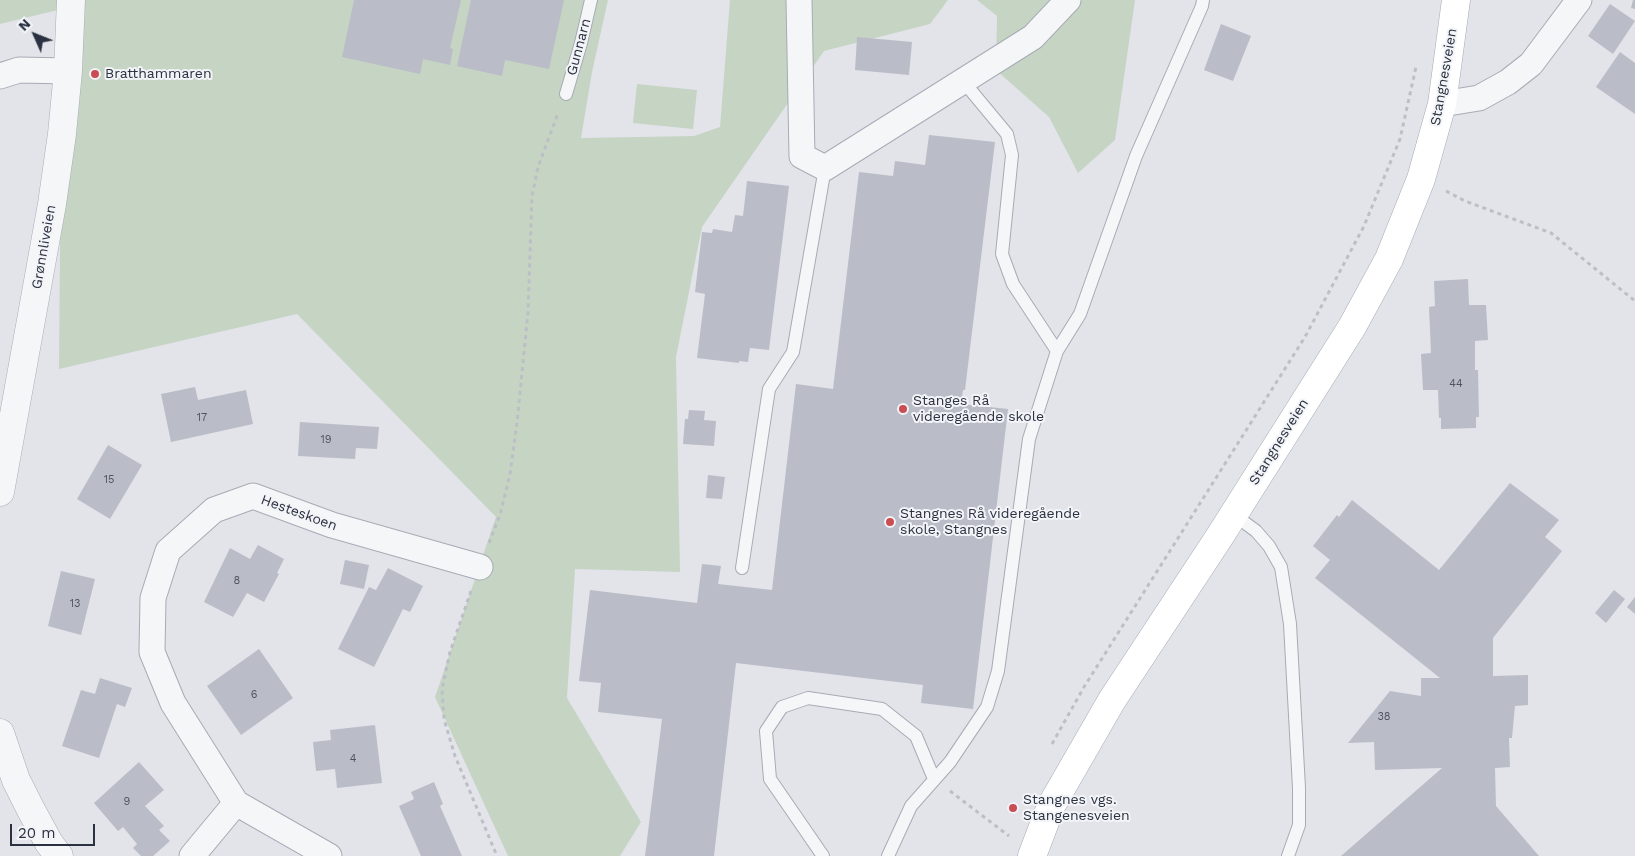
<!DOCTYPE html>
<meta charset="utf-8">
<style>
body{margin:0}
#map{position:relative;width:1635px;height:856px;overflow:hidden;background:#e2e4ea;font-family:"Work Sans",sans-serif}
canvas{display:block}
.north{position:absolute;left:10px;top:10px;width:50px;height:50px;-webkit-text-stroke:4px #f2f4f7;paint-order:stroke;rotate:314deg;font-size:14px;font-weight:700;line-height:20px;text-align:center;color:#2b3141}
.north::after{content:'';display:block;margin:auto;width:18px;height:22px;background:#2b3141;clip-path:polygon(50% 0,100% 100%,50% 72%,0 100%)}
.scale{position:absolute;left:10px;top:824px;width:85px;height:22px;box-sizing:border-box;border:2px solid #2b3141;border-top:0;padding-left:6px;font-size:15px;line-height:18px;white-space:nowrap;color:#2b3141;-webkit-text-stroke:4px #f2f4f7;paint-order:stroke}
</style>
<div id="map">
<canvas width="1635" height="856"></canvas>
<div class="north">N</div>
<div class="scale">20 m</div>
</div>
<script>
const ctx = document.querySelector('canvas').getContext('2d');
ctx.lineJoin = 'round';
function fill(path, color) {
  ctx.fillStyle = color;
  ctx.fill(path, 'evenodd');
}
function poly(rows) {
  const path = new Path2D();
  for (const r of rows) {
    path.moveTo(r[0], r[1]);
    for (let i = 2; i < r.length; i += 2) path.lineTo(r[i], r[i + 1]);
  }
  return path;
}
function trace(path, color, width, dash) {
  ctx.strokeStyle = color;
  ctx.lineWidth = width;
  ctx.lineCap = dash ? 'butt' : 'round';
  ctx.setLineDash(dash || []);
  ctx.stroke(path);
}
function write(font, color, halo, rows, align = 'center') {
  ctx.font = font + ' "Work Sans",sans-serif';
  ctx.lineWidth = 4;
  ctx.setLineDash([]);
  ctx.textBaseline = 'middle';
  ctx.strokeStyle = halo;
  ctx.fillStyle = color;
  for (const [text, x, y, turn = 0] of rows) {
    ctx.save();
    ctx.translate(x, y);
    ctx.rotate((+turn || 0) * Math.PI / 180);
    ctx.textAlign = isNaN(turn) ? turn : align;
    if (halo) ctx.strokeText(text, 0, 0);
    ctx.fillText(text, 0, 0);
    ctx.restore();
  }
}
const green = poly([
 [0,0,608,0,592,72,581,138,694,136,720,127,730,0,948,0,930,24,824,51,702,227,676,357,680,572,575,569,567,698,641,822,620,856,508,856,435,697,496,517,297,314,59,369,62,9,0,24],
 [977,0,1135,0,1115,140,1078,173,1049,117,996,70,997,16],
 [637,84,697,90,693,129,633,123]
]);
const building = poly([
 [354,0,461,0,450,48,453,49,450,65,423,59,420,74,342,57],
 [471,0,564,0,549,69,505,60,502,76,457,66],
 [1633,0,1635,0,1635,9,1631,8],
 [1610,4,1635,21,1613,54,1588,36],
 [1221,24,1251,36,1233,81,1204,70],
 [857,37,912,42,909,75,855,70],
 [1620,52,1635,63,1635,114,1596,87],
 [929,135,995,142,965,390,963,390,961,404,1008,409,973,709,921,703,923,685,736,663,714,856,645,856,662,719,598,712,601,683,579,681,590,590,697,603,702,564,721,566,718,584,772,590,796,384,833,389,859,172,893,176,895,161,925,165],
 [747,181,789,186,769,350,750,348,748,362,739,361,739,363,697,358,705,294,695,292,702,232,712,233,713,229,732,232,735,215,743,216],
 [1468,279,1469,305,1486,305,1488,340,1475,341,1475,370,1478,370,1479,417,1476,417,1476,428,1441,429,1441,418,1439,418,1438,390,1423,390,1421,354,1431,353,1429,307,1435,306,1434,281],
 [195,387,198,400,246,390,253,424,171,442,161,394],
 [689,410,705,411,704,420,716,421,714,446,683,444,685,419,688,419],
 [300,422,379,427,377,449,356,448,355,459,298,456],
 [108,445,142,465,110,519,77,499],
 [708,475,725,477,722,499,706,498],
 [1510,483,1559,520,1545,537,1562,551,1493,638,1493,676,1528,675,1528,705,1515,706,1512,738,1509,738,1510,767,1495,768,1496,806,1539,856,1341,856,1442,768,1375,770,1374,742,1348,743,1390,691,1421,696,1421,678,1440,678,1315,578,1330,560,1313,546,1337,515,1339,517,1352,500,1439,570],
 [258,545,284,559,277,573,279,574,264,602,247,593,233,617,204,602,230,548,250,559],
 [345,560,369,565,364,589,340,584],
 [388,568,423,586,410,612,403,609,374,667,338,649,369,587,376,590],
 [61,571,95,579,81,635,48,626],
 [1614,590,1625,599,1606,623,1595,613],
 [1635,597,1635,614,1627,607],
 [259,649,293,698,241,735,207,686],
 [100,678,132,688,125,707,117,704,99,758,62,746,81,690,95,694],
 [375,725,382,783,337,788,335,769,316,771,313,742,331,740,330,730],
 [139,762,164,790,145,806,164,826,159,830,170,841,153,856,141,856,133,848,137,844,123,827,118,831,94,803],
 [434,782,443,804,440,806,462,856,421,856,399,806,414,799,411,792]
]);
const path = poly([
 [1446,191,1465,201,1551,233,1635,301],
 [489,543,500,515,510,474,517,423,528,312,532,196,538,167,558,113],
 [471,591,450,652,442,689,444,719,455,756,497,856],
 [1052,744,1084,687,1305,337,1364,226,1400,139,1416,67],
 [950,791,1009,836]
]);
const service = poly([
 [963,81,1007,134,1012,155,1002,254,1013,284,1057,351],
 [566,94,581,43,591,0],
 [1233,514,1256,531,1269,546,1281,567,1290,624,1299,788,1299,825,1288,856],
 [742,568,769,389,793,352,825,168],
 [823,856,770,779,766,731,782,707,808,698,882,709,916,736,934,779],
 [888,856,911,806,950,762,987,707,998,671,1029,439,1057,351,1080,314,1136,156,1202,6,1203,0]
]);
const minor = poly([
 [799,0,802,156,825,168,1033,37,1068,0],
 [0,76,19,70,68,71],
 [1442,104,1479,98,1508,82,1531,64,1579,0],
 [192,856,236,803],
 [329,856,236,803,173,703,152,652,153,598,168,551,214,510,253,496,332,525,480,567]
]);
const tertiary = poly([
 [0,492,52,204,62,134,68,71,71,0],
 [0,733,16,780,30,808,49,843,59,856]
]);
const secondary = poly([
 [1032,856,1051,806,1112,700,1220,536,1352,327,1389,259,1421,179,1442,104,1456,0]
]);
const markers = [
 [95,74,5,"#c94d52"],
 [903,409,5,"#c94d52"],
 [890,522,5,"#c94d52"],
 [1013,808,5,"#c94d52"]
];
const numberNames = [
 ["44",1456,384],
 ["17",202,418],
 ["19",326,440],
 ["15",109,480],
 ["8",237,581],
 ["13",75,604],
 ["6",254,695],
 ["38",1384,717],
 ["4",353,759],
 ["9",127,802]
];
const streetNames = [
 ["Gunnarn",579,47,-75],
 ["Stangnesveien",1444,77,-80],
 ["Grønnliveien",44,247,-80],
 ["Stangnesveien",1279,442,-58],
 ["Hesteskoen",299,513,20]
];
const poiNames = [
 ["Bratthammaren",105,74],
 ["Stanges Rå",913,401],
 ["videregående skole",913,417],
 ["Stangnes Rå videregående",900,514],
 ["skole, Stangnes",900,530],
 ["Stangnes vgs.",1023,800],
 ["Stangenesveien",1023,816]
];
fill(green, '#c6d4c4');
fill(building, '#babdc7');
trace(service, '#a7abb4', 14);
trace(minor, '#a7abb4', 27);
trace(tertiary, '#a7abb4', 29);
trace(secondary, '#a7abb4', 29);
trace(path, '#bcbfc5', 3, [4, 4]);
trace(service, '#f5f6f8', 12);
trace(minor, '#f5f6f8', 25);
trace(tertiary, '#f5f6f8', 28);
trace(secondary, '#fff', 28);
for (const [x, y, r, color] of markers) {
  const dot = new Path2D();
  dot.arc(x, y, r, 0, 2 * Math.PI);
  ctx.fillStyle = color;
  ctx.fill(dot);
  trace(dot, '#f2f4f7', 2);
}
write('11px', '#4f5462', null, numberNames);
write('14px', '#2b3141', '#f2f4f7', streetNames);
write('14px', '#2b3141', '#f2f4f7', poiNames, 'left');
</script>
